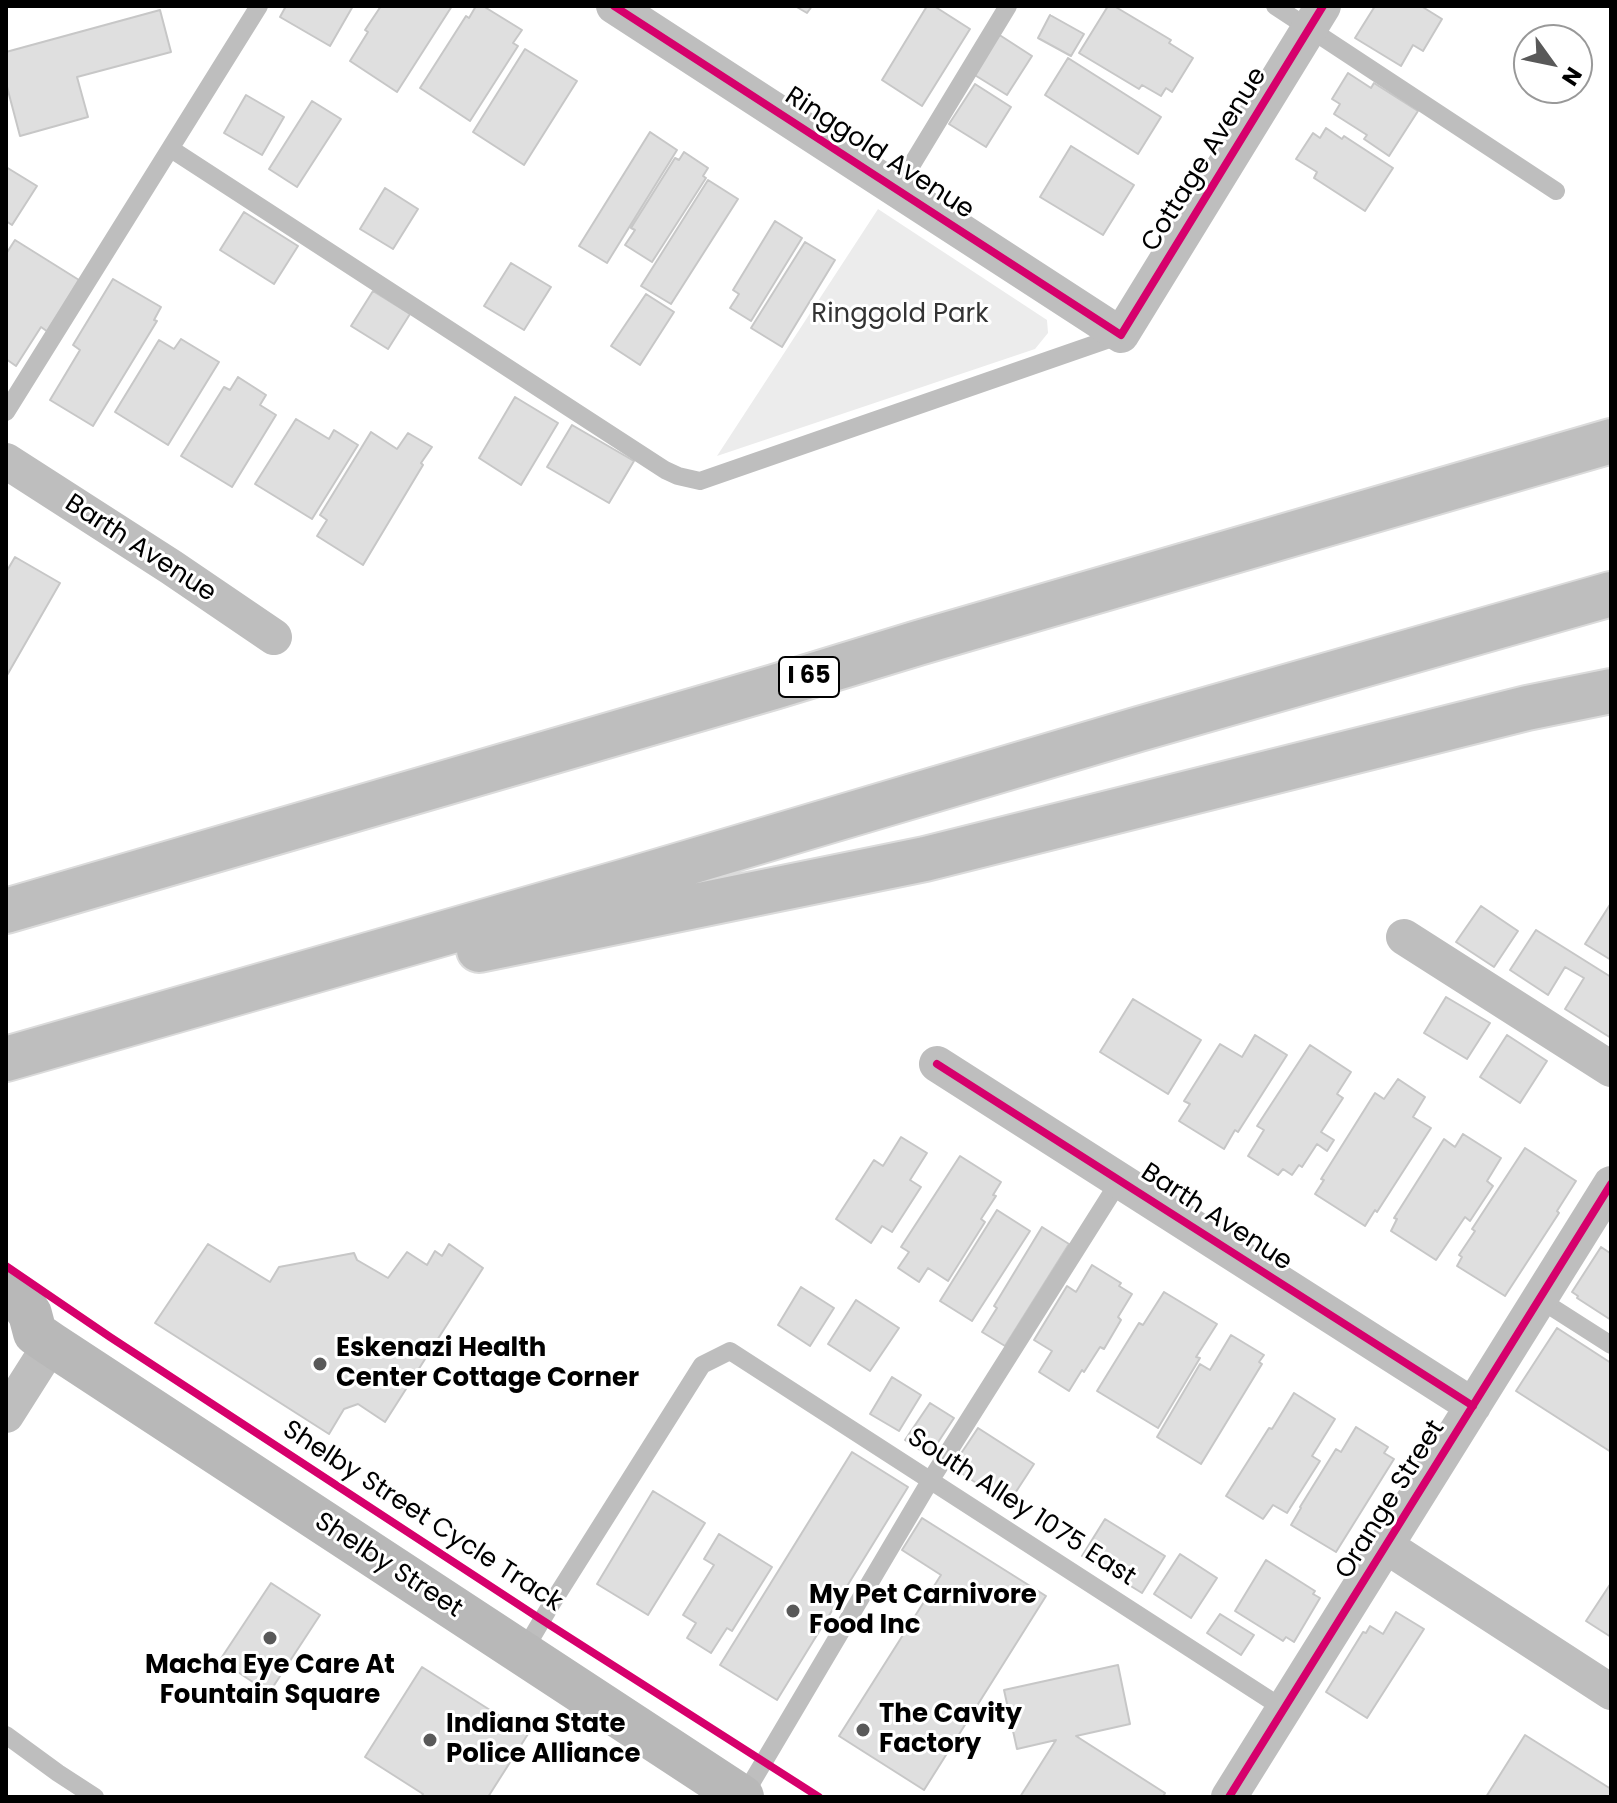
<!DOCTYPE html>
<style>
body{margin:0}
#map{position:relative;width:1617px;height:1803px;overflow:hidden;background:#fff;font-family:Poppins,sans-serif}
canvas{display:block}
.frame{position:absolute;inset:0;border:8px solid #000;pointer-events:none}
.north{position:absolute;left:1513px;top:24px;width:80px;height:80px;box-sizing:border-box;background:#fff;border:2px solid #999;border-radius:50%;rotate:123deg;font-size:22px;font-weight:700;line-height:32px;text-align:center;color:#000}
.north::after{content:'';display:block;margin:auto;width:28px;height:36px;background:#595959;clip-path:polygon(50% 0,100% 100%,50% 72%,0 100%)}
</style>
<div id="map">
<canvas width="1617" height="1803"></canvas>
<div class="frame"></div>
<div class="north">N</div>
</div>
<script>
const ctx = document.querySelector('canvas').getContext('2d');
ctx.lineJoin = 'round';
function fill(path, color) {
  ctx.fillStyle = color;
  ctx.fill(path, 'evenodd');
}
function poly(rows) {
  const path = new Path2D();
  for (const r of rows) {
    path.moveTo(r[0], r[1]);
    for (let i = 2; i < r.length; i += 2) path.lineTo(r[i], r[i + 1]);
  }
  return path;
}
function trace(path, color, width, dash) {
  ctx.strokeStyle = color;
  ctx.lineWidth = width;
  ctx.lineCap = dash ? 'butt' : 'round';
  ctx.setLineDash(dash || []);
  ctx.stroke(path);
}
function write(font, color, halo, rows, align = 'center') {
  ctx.font = font + ' Poppins,sans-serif';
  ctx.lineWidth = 6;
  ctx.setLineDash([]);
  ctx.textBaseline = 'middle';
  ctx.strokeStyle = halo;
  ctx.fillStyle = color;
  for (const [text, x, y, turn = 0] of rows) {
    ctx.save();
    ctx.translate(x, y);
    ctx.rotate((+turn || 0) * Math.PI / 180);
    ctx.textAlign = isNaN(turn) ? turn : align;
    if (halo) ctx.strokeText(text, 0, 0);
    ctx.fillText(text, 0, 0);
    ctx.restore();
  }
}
const green = poly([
 [878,209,1047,320,1048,333,1035,349,717,456]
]);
const building = poly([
 [286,6,353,6,330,46,280,17,286,6],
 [381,6,452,6,397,92,350,61,368,32,365,30,381,6],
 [476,6,483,6,522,30,513,43,518,46,470,121,420,88,466,16,469,18,476,6],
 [795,6,812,6,807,13,795,6],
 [927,6,934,6,970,29,922,106,882,80,927,6],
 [1108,6,1114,6,1171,40,1169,43,1193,58,1172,92,1166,88,1161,96,1142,85,1139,89,1079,53,1108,6],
 [1375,6,1421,6,1442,19,1423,51,1413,45,1401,66,1355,38,1375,6],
 [160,10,171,52,77,77,88,117,20,136,6,83,6,52,160,10],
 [1050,15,1084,34,1071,56,1038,38,1050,15],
 [998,34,1032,56,1007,95,973,74,998,34],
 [525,49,577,81,524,165,473,132,525,49],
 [1068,58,1161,117,1138,154,1045,95,1068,58],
 [1348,73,1371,88,1374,83,1418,111,1389,156,1364,139,1367,135,1334,114,1340,104,1332,99,1348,73],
 [975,84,1011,107,986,147,949,124,975,84],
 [246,95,284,117,262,155,224,133,246,95],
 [312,101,341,119,297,187,269,169,312,101],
 [1326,128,1342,139,1344,136,1393,168,1365,211,1314,178,1317,172,1296,159,1313,133,1320,138,1326,128],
 [650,132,677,150,607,263,579,246,650,132],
 [1071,146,1134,185,1103,235,1040,197,1071,146],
 [684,152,708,168,703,176,706,178,652,262,625,245,635,230,631,228,675,158,679,160,684,152],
 [6,167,37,186,12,225,6,221,6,167],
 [708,180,738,199,671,304,641,286,708,180],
 [385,188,418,209,393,249,360,229,385,188],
 [244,212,298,246,274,284,220,250,244,212],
 [775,221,802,238,751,321,730,308,739,294,733,290,775,221],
 [15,240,79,280,48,332,41,327,16,366,6,359,6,254,15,240],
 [805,242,835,260,782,347,751,328,805,242],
 [511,263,551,287,524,330,484,306,511,263],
 [113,279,161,307,154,320,157,321,93,426,50,400,80,350,73,345,113,279],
 [373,291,410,314,388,349,351,326,373,291],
 [646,294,674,312,640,365,611,346,646,294],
 [181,339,219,362,168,445,115,412,159,340,174,349,181,339],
 [238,377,266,395,260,405,276,415,232,487,181,456,224,387,230,390,238,377],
 [515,397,558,423,521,485,479,458,515,397],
 [296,419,329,439,334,430,358,445,312,519,255,484,296,419],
 [572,425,634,461,609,503,547,467,572,425],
 [371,432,397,449,408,433,432,447,421,463,423,465,363,565,317,536,327,520,320,515,371,432],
 [15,557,60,583,6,677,6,568,8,569,15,557],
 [1611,903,1611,960,1585,944,1611,903],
 [1481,906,1518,931,1494,967,1456,942,1481,906],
 [1536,930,1611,977,1611,1038,1565,1009,1584,978,1565,967,1548,995,1510,970,1536,930],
 [1446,997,1490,1023,1467,1059,1424,1033,1446,997],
 [1133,999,1201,1040,1168,1094,1100,1052,1133,999],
 [1255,1035,1287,1055,1238,1132,1235,1130,1224,1149,1179,1121,1190,1104,1184,1101,1220,1044,1242,1057,1255,1035],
 [1507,1035,1547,1061,1520,1103,1480,1077,1507,1035],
 [1310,1045,1351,1072,1337,1094,1343,1098,1321,1132,1334,1140,1327,1151,1317,1144,1302,1167,1299,1165,1292,1175,1283,1169,1278,1175,1248,1156,1264,1130,1257,1126,1310,1045],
 [1398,1079,1425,1097,1413,1117,1431,1128,1377,1212,1375,1210,1365,1226,1315,1194,1324,1180,1321,1179,1375,1093,1384,1099,1398,1079],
 [1463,1134,1501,1158,1487,1181,1493,1186,1470,1221,1465,1217,1436,1260,1391,1231,1397,1219,1394,1218,1444,1139,1455,1147,1463,1134],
 [901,1137,927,1153,910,1180,921,1187,892,1232,882,1226,871,1243,836,1219,874,1160,883,1166,901,1137],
 [1525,1148,1576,1181,1557,1211,1559,1213,1505,1296,1457,1266,1462,1257,1459,1255,1475,1231,1472,1229,1525,1148],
 [960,1156,1001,1182,993,1195,996,1196,981,1219,985,1222,948,1281,928,1268,919,1282,898,1268,909,1252,901,1247,960,1156],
 [997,1210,1030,1231,972,1321,940,1301,997,1210],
 [1042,1227,1069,1244,1005,1346,982,1332,997,1308,994,1306,1042,1227],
 [208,1244,270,1282,279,1267,354,1253,357,1260,388,1278,407,1252,427,1265,435,1251,442,1256,449,1244,483,1268,385,1422,358,1404,344,1409,329,1434,155,1323,208,1244],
 [1601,1247,1610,1253,1611,1252,1611,1320,1577,1298,1578,1296,1572,1292,1601,1247],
 [1092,1265,1121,1283,1119,1286,1132,1294,1118,1317,1121,1320,1104,1349,1100,1347,1084,1372,1082,1370,1069,1391,1039,1372,1052,1351,1034,1340,1067,1286,1076,1292,1092,1265],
 [801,1287,834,1308,810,1346,778,1325,801,1287],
 [1164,1292,1217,1324,1196,1357,1200,1358,1158,1428,1097,1391,1139,1323,1143,1325,1164,1292],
 [856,1300,899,1328,870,1371,828,1344,856,1300],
 [1557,1328,1611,1363,1611,1452,1516,1391,1557,1328],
 [1231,1335,1264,1355,1259,1362,1262,1364,1201,1464,1157,1437,1200,1364,1210,1370,1231,1335],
 [892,1377,921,1395,899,1431,870,1414,892,1377],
 [1294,1393,1335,1419,1312,1456,1320,1461,1287,1513,1273,1505,1263,1519,1226,1496,1269,1428,1272,1429,1294,1393],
 [930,1403,954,1418,929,1456,905,1440,930,1403],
 [1356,1427,1388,1447,1384,1453,1394,1459,1336,1552,1291,1525,1301,1508,1300,1507,1336,1449,1341,1452,1356,1427],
 [978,1428,1034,1464,1008,1504,952,1467,978,1428],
 [852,1452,908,1487,777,1700,720,1665,852,1452],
 [653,1491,705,1523,648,1615,597,1584,653,1491],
 [922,1518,1046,1596,924,1790,839,1736,941,1575,902,1550,922,1518],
 [1105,1519,1165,1556,1142,1593,1082,1556,1105,1519],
 [719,1534,772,1567,732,1631,727,1628,711,1653,687,1638,696,1623,683,1615,714,1565,704,1559,719,1534],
 [1180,1554,1217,1578,1191,1618,1154,1594,1180,1554],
 [1266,1560,1315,1591,1313,1594,1320,1598,1294,1642,1286,1637,1283,1641,1235,1611,1266,1560],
 [271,1583,320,1615,269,1693,220,1660,271,1583],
 [1611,1583,1611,1637,1586,1621,1611,1583],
 [1396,1612,1424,1629,1367,1718,1326,1692,1363,1632,1366,1633,1370,1626,1383,1634,1396,1612],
 [1220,1614,1254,1635,1241,1655,1207,1633,1220,1614],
 [1118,1665,1130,1724,1076,1736,1165,1793,1163,1797,1020,1797,1056,1740,1017,1749,1004,1690,1118,1665],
 [422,1667,528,1734,488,1797,421,1797,423,1794,365,1757,422,1667],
 [1525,1735,1611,1789,1611,1797,1486,1797,1525,1735]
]);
const lane = poly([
 [1275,6,1556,191],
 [171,149,665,470,678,476,700,481,1121,335],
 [897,189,1008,6],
 [6,412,259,6],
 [1539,1299,1611,1345],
 [522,1654,552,1603,702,1365,730,1351,1284,1709],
 [6,1735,58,1773,95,1797],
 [743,1797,930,1481,1120,1180]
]);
const street = poly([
 [614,6,1121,335,1323,6],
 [6,461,171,567,274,637],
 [1404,937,1611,1069],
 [937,1064,1473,1406],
 [6,1415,51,1344],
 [1386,1546,1611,1692],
 [1229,1797,1611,1184]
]);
const secondary = poly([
 [6,1289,18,1297,30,1314,35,1333,51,1344,742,1797]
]);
const highway = poly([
 [6,911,774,687,918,643,1611,441],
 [479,950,925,859,1527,708,1611,691],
 [6,1059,626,881,1139,729,1611,594]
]);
const cycleway = poly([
 [614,6,1121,335,1323,6],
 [937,1064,1473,1406],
 [6,1266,110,1337,542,1620,819,1797],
 [1229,1797,1611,1184]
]);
const markers = [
 [320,1364,8,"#595959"],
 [793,1611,8,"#595959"],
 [270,1638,8,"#595959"],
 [863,1730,8,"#595959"],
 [430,1740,8,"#595959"]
];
const shields = [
 [809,677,60]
];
const shieldNames = [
 ["I 65",809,677]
];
const streetNames = [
 ["Ringgold Avenue",879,154,33],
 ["Cottage Avenue",1205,160,-58],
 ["Barth Avenue",140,549,33],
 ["Barth Avenue",1216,1218,33],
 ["Orange Street",1391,1500,-58],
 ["South Alley 1075 East",1021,1508,33],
 ["Shelby Street Cycle Track",422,1517,33],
 ["Shelby Street",388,1566,33]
];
const parkNames = [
 ["Ringgold Park",900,315]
];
const poiNames = [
 ["Eskenazi Health",336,1349],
 ["Center Cottage Corner",336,1379],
 ["My Pet Carnivore",809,1596],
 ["Food Inc",809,1626],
 ["Macha Eye Care At",270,1666,"center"],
 ["Fountain Square",270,1696,"center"],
 ["The Cavity",879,1715],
 ["Factory",879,1745],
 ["Indiana State",446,1725],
 ["Police Alliance",446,1755]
];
fill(green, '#ececec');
fill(building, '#dfdfdf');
trace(building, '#c7c7c7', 2);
trace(highway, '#dbdbdb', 48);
trace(lane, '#bebebe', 18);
trace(street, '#bebebe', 36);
trace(secondary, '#b8b8b8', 44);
trace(highway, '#bebebe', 44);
trace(cycleway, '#d6006c', 8);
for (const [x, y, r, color] of markers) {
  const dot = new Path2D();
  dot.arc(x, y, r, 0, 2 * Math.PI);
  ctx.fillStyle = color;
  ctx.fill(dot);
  trace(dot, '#fff', 3);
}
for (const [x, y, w] of shields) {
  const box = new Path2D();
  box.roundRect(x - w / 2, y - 20, w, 40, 6);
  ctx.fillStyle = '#fff';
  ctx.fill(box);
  trace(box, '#000', 2);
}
write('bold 24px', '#000', null, shieldNames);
write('26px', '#000', '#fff', streetNames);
write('26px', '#333', '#fff', parkNames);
write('bold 26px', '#000', '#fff', poiNames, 'left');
</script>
